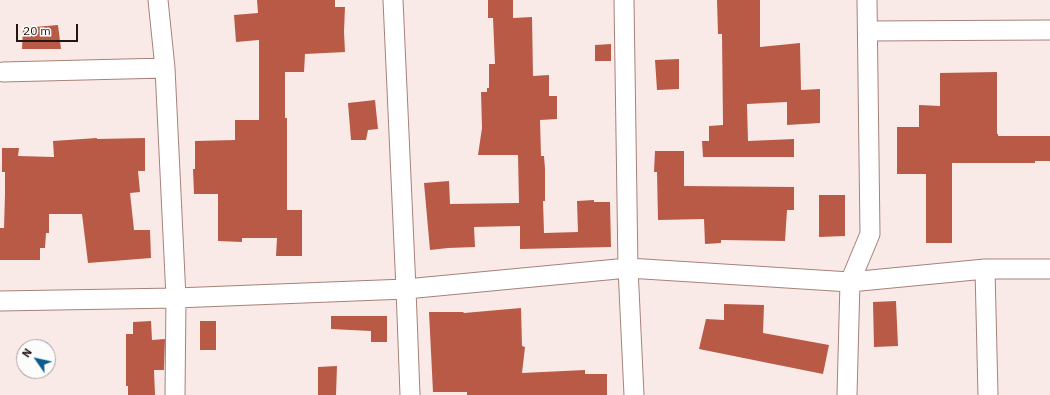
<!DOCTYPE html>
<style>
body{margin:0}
#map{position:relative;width:1050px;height:395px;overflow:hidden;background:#faeae7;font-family:"IBM Plex Sans",sans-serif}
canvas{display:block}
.north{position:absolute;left:16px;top:339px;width:40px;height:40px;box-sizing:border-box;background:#fcfcfc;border:1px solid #a6a09f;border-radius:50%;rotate:304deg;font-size:11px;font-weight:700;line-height:16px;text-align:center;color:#241613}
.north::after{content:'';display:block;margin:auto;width:14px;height:18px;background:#0a5d8f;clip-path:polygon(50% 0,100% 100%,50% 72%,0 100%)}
.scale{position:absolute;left:16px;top:24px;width:62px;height:18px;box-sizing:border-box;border:2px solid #241613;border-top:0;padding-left:5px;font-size:12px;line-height:14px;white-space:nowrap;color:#241613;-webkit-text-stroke:3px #fcfcfc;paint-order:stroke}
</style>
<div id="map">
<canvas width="1050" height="395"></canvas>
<div class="north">N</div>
<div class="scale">20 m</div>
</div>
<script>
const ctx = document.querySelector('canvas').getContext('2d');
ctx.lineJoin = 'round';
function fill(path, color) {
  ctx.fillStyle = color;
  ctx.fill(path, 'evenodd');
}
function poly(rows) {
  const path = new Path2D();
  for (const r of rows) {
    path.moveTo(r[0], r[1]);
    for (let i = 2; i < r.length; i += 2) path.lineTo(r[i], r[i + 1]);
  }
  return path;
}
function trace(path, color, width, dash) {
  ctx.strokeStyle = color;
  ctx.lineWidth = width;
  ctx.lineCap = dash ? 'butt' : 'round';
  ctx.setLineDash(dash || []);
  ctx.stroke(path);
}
const building = poly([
 [257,0,335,0,335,7,345,7,344,32,345,52,305,54,304,72,285,72,285,118,287,118,287,210,302,210,302,256,276,256,277,238,242,238,242,242,218,241,218,194,194,194,193,169,195,169,195,141,235,140,235,120,259,120,259,40,236,42,234,15,258,13],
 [488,0,513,0,513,18,532,17,533,76,549,75,549,96,557,96,557,119,540,120,541,156,544,156,545,169,545,201,543,201,544,233,578,232,577,201,594,200,594,202,610,202,611,247,520,249,520,226,474,227,475,247,448,248,430,250,424,183,449,181,450,204,519,203,518,155,478,155,482,128,481,92,487,92,487,88,489,88,489,64,495,64,493,18,488,18],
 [717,0,760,0,760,47,800,43,801,90,820,89,820,123,787,125,787,102,747,104,748,141,794,139,794,157,703,157,702,141,709,141,709,126,723,125,722,34,718,34],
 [58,25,61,49,22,49,23,28],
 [611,44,611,61,595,61,595,45],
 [679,59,679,89,657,90,655,60],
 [997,72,997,134,998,134,998,136,1050,136,1050,161,1035,161,1035,163,952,163,952,243,926,243,926,174,897,174,897,127,919,127,919,105,940,106,940,73],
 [375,100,378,129,368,130,366,140,351,140,348,103],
 [97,138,97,139,145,138,145,171,138,171,140,192,130,193,134,230,150,230,151,258,88,263,82,214,49,214,49,233,46,233,45,248,40,248,40,260,0,260,0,228,4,228,5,194,5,172,2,172,2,148,19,148,18,156,54,157,53,141],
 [655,151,684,151,684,186,794,187,794,210,787,210,785,241,721,240,721,243,705,244,704,219,658,220,657,172,654,172],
 [819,195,845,195,845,236,819,237],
 [896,301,898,346,874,347,873,302],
 [724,304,764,305,763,333,829,345,823,374,699,349,706,319,724,320],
 [521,308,522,346,525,347,522,373,585,370,585,374,607,374,607,395,467,395,467,392,433,392,429,312,463,312,464,313],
 [331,316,387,316,387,342,371,342,371,331,331,329],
 [151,321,152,340,165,339,164,370,154,370,155,395,128,395,128,386,126,386,126,334,133,334,133,322],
 [200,321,216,321,216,350,200,350],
 [337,366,336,395,318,395,318,367]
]);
const street = poly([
 [158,0,165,68,176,298,175,395],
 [393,0,406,289,410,395],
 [624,0,628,268,634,395],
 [868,31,1050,30],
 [3,72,165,68],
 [985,269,988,395],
 [0,301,176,298,406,289,628,268,850,282,985,269,1050,269],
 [847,395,850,282,870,234,867,0]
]);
fill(building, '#b95a46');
trace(street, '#a6827a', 21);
trace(street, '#fff', 19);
</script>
